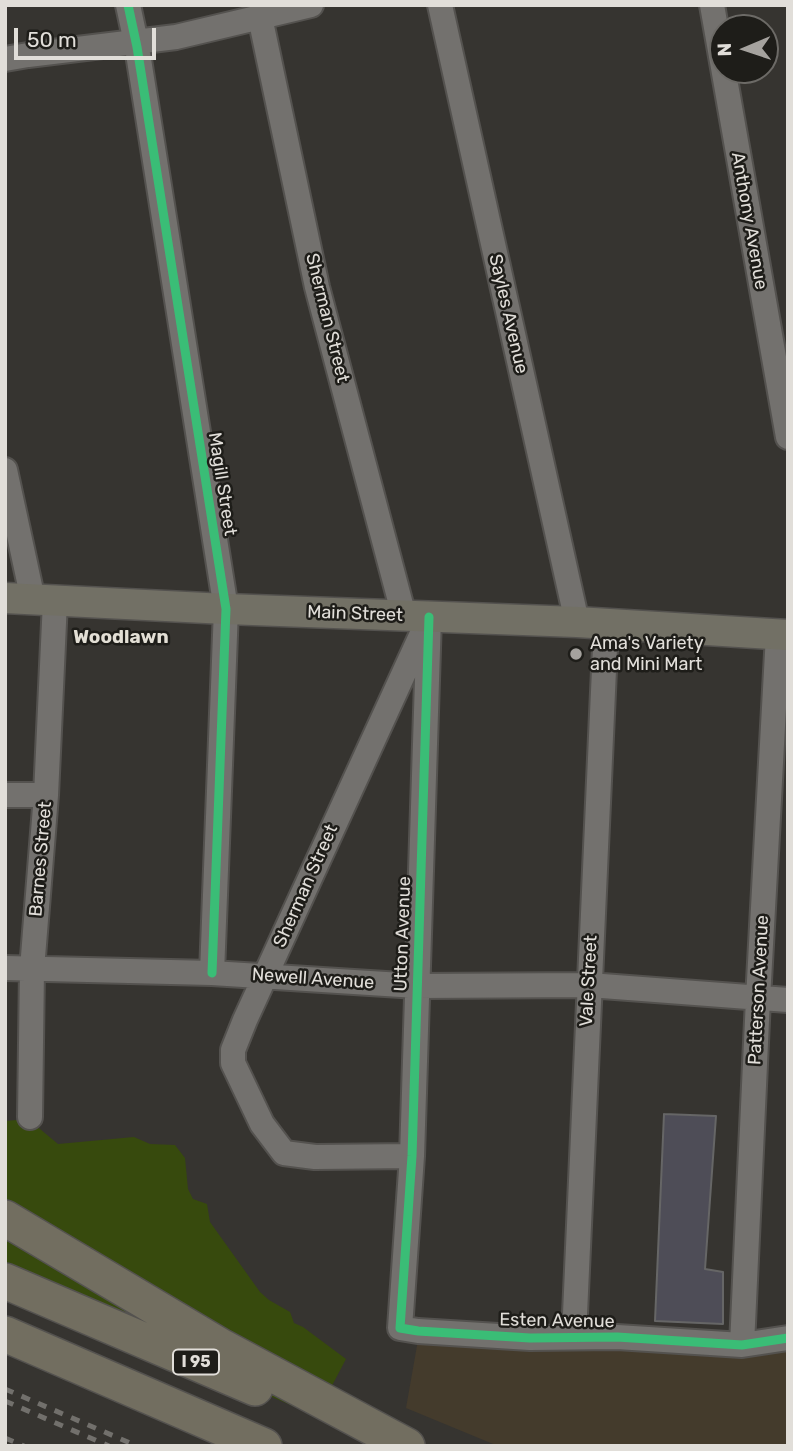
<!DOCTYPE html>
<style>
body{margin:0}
#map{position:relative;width:793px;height:1451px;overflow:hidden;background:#363430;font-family:Rubik,sans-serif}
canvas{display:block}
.frame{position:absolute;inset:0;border:7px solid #e1ded9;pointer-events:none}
.north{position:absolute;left:709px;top:14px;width:70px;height:70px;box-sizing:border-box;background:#1e1d19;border:2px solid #6c6a66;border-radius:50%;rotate:268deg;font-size:19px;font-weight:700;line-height:28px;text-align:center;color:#e1ded9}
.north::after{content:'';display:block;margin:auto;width:24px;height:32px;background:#a5a29e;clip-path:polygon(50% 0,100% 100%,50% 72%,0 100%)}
.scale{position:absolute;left:14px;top:28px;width:142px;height:32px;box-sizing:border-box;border:4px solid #e1ded9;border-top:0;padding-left:9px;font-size:21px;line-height:24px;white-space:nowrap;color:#e1ded9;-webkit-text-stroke:5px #1e1d19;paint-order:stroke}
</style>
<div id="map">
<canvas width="793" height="1451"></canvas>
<div class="frame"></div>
<div class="north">N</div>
<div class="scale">50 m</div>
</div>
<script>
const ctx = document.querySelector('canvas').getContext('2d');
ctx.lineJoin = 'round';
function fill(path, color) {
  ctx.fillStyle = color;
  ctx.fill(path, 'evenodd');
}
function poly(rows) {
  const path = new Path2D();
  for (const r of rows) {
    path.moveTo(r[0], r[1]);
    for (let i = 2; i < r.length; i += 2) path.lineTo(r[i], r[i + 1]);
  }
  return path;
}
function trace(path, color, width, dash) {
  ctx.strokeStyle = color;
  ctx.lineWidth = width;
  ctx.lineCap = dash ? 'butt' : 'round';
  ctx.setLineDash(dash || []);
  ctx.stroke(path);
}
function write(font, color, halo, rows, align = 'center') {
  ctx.font = font + ' Rubik,sans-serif';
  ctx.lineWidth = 5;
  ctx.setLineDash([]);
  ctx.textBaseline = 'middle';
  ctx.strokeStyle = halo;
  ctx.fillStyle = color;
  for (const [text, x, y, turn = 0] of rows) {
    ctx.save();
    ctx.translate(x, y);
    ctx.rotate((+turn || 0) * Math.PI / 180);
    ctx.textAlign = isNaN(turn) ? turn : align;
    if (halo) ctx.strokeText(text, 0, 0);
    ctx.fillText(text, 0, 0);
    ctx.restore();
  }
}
const commercial = poly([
 [418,1340,788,1346,788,1446,498,1446,406,1408]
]);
const green = poly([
 [28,1119,58,1144,134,1137,150,1144,175,1145,185,1158,188,1189,193,1199,207,1204,210,1222,260,1292,269,1300,290,1312,294,1323,303,1327,346,1359,316,1416,5,1282,5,1121]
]);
const building = poly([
 [664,1114,716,1116,705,1269,723,1272,723,1324,655,1321,664,1114]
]);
const minor = poly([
 [128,5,137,47,226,609,212,973],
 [440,5,577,622],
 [712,5,788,437],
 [260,17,317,287,404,616],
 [5,59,28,55,176,37,311,5],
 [5,470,33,600],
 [429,617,412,1156,400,1328,418,1331,530,1338,617,1337,742,1345,788,1338],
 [5,795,46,795],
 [5,968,212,973,417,986,589,985,788,1000],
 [30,1117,32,969,46,795,55,601],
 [412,1156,315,1157,284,1153,262,1124,233,1063,233,1050,245,1020,425,627],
 [574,1336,606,625],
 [742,1345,758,999,778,635]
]);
const major = poly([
 [5,598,226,609,577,622,788,635]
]);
const highway = poly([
 [5,1218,222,1347,407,1446],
 [5,1281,255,1388],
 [5,1334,264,1446]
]);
const rail = poly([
 [5,1389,137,1446],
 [5,1401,109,1446],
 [5,1438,24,1446]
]);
const cycleway = poly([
 [128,5,137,47,226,609,212,973],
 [429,617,412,1156,400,1328,418,1331,530,1338,617,1337,742,1345,788,1338]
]);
const markers = [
 [576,654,7,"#a5a29e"]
];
const shields = [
 [196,1362,46]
];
const shieldNames = [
 ["I 95",196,1362]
];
const streetNames = [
 ["Anthony Avenue",749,221,80],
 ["Sayles Avenue",508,314,77],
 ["Sherman Street",327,318,76],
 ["Magill Street",222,484,81],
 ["Main Street",355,614,2],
 ["Barnes Street",41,859,-85],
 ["Sherman Street",306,886,-66],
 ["Utton Avenue",403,934,-88],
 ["Newell Avenue",313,979,4],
 ["Vale Street",589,981,-87],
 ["Patterson Avenue",759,990,-87],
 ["Esten Avenue",557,1321,1]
];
const poiNames = [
 ["Ama's Variety",590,644],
 ["and Mini Mart",590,665]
];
const neighbourhoodNames = [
 ["Woodlawn",121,638]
];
fill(commercial, '#443b2c');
fill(green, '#374a0d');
fill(building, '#4e4d57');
trace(building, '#666', 2);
trace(minor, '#54524f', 28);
trace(major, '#54524f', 33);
trace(highway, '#54524f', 38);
trace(minor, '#73716e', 24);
trace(major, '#727065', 30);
trace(highway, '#726e60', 35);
trace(rail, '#72706c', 5, [9, 9]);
trace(cycleway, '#3abd76', 9);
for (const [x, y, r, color] of markers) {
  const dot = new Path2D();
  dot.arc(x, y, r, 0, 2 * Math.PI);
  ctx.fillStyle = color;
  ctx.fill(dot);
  trace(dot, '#1e1d19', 2.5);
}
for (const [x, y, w] of shields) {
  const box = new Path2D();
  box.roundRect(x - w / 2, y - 12.5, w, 25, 5);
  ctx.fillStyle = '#1e1d19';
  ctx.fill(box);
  trace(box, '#e1ded9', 2);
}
write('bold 16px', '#e1ded9', null, shieldNames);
write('18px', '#e1ded9', '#1e1d19', streetNames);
write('18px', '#e1ded9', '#1e1d19', poiNames, 'left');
write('bold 19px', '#e3dfd5', '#1e1d19', neighbourhoodNames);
</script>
